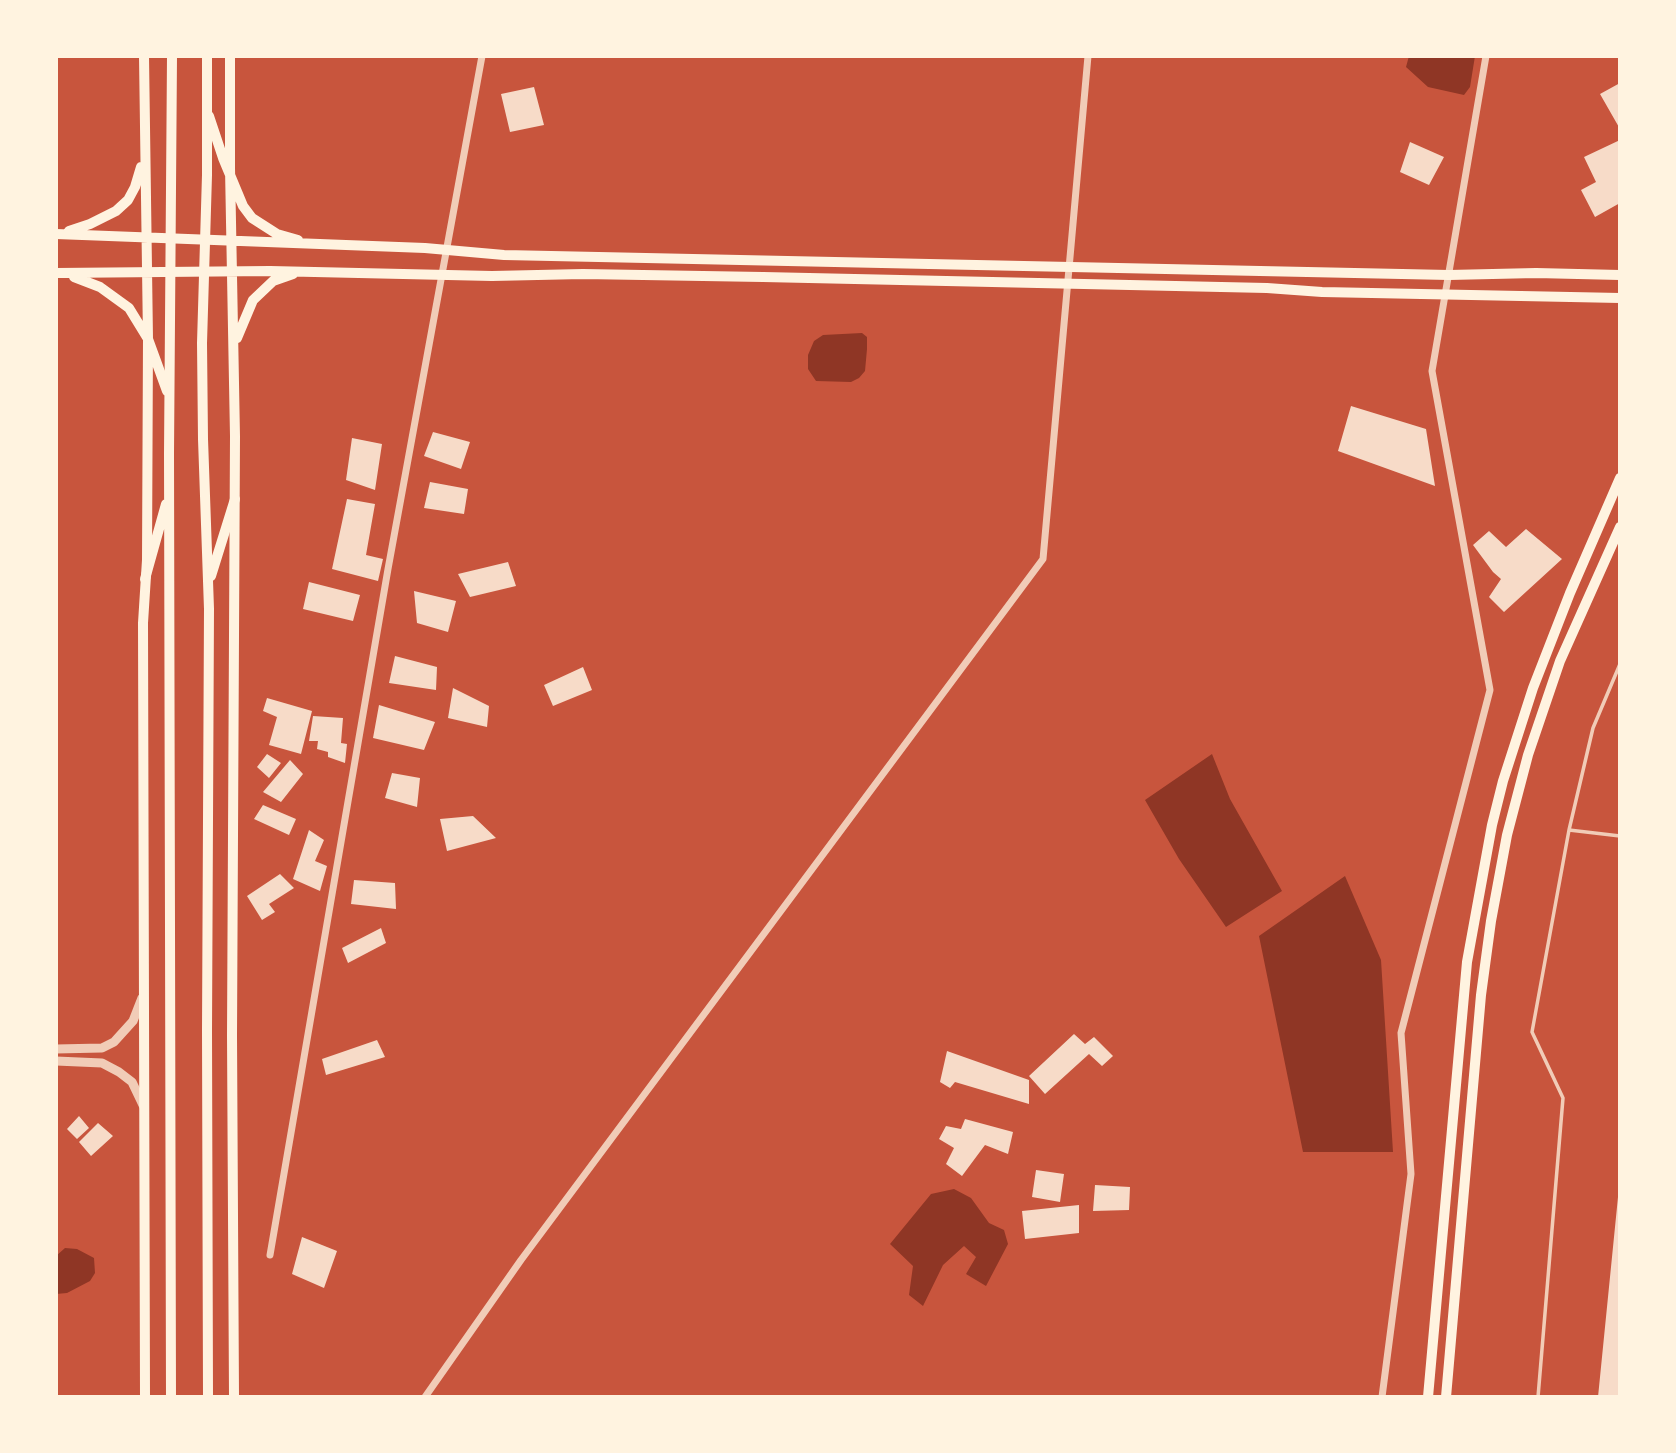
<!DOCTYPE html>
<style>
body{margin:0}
#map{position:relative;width:1676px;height:1453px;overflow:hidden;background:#c8553d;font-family:"Times New Roman",serif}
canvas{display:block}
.frame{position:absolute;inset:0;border:58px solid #fff3e0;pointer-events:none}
</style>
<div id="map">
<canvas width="1676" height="1453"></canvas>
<div class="frame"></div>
</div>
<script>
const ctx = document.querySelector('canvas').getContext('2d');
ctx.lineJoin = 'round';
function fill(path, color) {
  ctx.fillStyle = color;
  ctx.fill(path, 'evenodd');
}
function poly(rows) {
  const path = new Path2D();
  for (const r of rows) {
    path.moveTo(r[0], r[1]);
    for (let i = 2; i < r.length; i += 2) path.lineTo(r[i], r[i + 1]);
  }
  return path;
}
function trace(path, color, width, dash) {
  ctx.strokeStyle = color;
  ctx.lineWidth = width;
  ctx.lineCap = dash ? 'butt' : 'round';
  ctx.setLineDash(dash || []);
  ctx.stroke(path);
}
const water = poly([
 [1409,56,1475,56,1470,87,1464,95,1428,87,1406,67],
 [862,333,867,337,867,349,865,371,859,378,851,382,816,381,808,369,808,355,814,341,823,335],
 [1212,754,1230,799,1282,891,1226,927,1179,859,1145,800],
 [1345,876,1381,960,1393,1152,1303,1152,1259,936],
 [954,1189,971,1198,989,1223,1004,1230,1008,1244,986,1286,966,1274,976,1257,964,1246,943,1265,923,1306,909,1295,913,1266,890,1244,931,1194],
 [65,1248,77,1249,94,1258,95,1273,90,1281,67,1293,56,1294,56,1256]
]);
const building = poly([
 [1620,83,1620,129,1600,94],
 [534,87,544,125,510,132,501,94],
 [1620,140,1620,203,1595,217,1581,190,1596,182,1584,157],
 [1410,142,1444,157,1429,185,1400,172],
 [1351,406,1426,429,1435,486,1338,451],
 [433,432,470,442,461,469,424,456],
 [352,438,382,444,375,490,346,480],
 [430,482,468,489,464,514,424,508],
 [347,499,375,504,366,555,383,559,378,581,332,569],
 [1526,529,1562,559,1504,612,1489,597,1501,579,1493,572,1473,545,1489,531,1506,547],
 [508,562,516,586,470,597,458,574],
 [309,582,360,595,353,621,303,609],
 [414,591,456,601,448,632,417,623],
 [395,656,437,667,436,690,389,683],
 [583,667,592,690,553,706,544,685],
 [453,688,489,706,487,727,448,718],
 [267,698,312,711,301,754,269,745,277,717,263,711],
 [379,705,435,722,424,750,373,738],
 [313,716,343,718,341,743,347,744,345,763,328,757,328,752,317,749,318,741,309,741],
 [267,754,281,763,269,778,257,767],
 [290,760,303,774,281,802,263,792],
 [392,773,420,778,417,807,385,798],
 [263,805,296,819,289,835,254,819],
 [473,816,496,838,447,851,440,819],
 [309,830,324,840,315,861,327,866,320,891,293,879],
 [280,874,294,888,269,904,275,912,262,920,247,896],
 [354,880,395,883,396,909,351,904],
 [381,928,386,943,348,963,342,948],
 [1074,1034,1085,1044,1094,1037,1113,1056,1102,1066,1089,1054,1045,1094,1029,1076],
 [377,1040,385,1057,326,1075,322,1059],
 [947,1051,1029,1080,1029,1104,955,1082,950,1088,940,1082],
 [79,1116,89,1128,77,1139,67,1129],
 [965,1119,1013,1132,1008,1154,985,1145,962,1176,946,1164,954,1148,939,1139,946,1126,961,1129],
 [98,1123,113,1136,91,1156,79,1142],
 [1036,1170,1064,1174,1060,1202,1032,1197],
 [1095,1185,1130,1187,1129,1210,1093,1211],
 [1618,1197,1620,1197,1620,1397,1598,1397],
 [1079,1205,1079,1233,1025,1239,1022,1211],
 [302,1237,337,1251,324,1288,292,1274]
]);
const service = poly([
 [1569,830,1593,728,1620,664],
 [1538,1397,1563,1098,1532,1032,1569,830,1620,836]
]);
const minor = poly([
 [270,1255,388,569,482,56],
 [425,1397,521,1260,1043,559,1088,56],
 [1382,1397,1411,1174,1401,1033,1490,690,1432,371,1486,56]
]);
const tertiary = poly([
 [56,1049,102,1048,114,1042,133,1021,142,998],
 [56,1061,102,1063,119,1072,132,1082,143,1105]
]);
const secondary = poly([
 [144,56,148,339,147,560,143,623,145,1397],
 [230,56,230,168,235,436,232,1035,234,1397],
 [209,116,223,158,243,206,252,218,277,234,298,240],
 [69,231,90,224,116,211,128,200,135,187,141,167],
 [56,234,425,248,504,255,1449,275,1536,273,1620,275],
 [56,273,270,271,492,276,583,274,763,277,1267,288,1322,292,1620,298],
 [74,277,100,287,129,308,148,339,167,391],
 [237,338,253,300,273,281,293,274],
 [1428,1397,1467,962,1492,825,1503,781,1533,688,1570,593,1620,478],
 [1446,1397,1481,995,1491,921,1507,835,1528,755,1560,661,1620,527]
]);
const primary = poly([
 [207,56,207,175,202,343,203,439,209,609,207,1030,208,1397],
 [211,576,235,499],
 [145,579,166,504],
 [171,1397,169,453,172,56]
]);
fill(water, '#8f3625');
fill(building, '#f7dbc8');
trace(service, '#f1ccb7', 3.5);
trace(minor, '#f1ccb7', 7);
trace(tertiary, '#f1ccb7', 9);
trace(secondary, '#fff3e0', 10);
trace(primary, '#fff3e0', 10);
</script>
